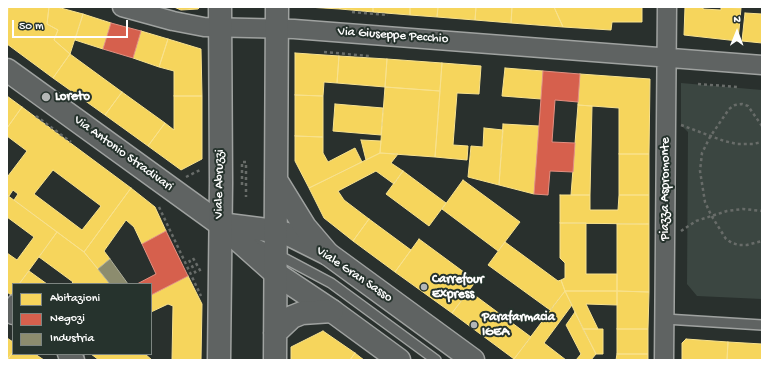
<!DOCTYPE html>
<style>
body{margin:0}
#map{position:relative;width:769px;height:367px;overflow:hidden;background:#29302d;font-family:"Gochi Hand",sans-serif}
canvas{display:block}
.frame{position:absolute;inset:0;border:8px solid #fff;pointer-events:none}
.legend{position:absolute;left:12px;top:283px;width:140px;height:72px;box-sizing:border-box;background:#26332d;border:1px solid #7d8581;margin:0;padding:5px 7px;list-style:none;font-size:12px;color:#fff}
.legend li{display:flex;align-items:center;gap:8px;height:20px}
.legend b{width:20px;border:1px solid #7d8581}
.north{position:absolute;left:717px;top:12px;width:40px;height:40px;-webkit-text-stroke:3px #26332d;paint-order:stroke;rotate:1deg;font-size:11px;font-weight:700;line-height:16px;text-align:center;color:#fff}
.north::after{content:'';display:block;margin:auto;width:14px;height:18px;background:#fff;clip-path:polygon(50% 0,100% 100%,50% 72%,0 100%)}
.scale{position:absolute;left:12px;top:20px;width:116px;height:18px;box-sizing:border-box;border:2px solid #fff;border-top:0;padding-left:5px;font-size:12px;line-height:14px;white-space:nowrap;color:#fff;-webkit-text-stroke:3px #26332d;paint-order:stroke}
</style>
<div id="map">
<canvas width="769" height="367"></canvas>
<div class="frame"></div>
<ul class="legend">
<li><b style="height:11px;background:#f6d55c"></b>Abitazioni</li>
<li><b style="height:11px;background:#d6604d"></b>Negozi</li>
<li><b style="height:11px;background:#8c8c6e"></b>Industria</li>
</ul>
<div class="north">N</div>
<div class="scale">50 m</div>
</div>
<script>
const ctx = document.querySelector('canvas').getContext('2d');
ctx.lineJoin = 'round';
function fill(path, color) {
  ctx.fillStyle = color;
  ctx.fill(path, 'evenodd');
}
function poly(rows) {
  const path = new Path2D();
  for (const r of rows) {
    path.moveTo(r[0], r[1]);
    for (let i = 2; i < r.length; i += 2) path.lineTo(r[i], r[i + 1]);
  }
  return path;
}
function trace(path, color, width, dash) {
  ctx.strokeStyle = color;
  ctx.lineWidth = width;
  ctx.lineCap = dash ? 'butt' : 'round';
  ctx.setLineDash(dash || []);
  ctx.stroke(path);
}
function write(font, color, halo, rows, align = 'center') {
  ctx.font = font + ' "Gochi Hand",sans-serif';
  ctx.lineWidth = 4;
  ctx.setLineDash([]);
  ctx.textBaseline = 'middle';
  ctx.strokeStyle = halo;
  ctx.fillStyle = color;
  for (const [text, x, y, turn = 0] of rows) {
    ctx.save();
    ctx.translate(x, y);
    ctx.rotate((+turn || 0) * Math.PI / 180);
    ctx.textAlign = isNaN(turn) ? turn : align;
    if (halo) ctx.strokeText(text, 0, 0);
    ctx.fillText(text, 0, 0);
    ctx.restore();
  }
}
const green = poly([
 [681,83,762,90,762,299,697,296,687,284,688,132,681,125]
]);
const homes = poly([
 [8,7,49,7,47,24,58,30,54,40,70,54,53,78,7,44,8,7],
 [49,7,57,7,83,14,70,54,54,40,58,30,47,24,49,7],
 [174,7,200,7,198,9,181,10,174,7],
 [307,7,340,7,340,9,307,7],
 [340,7,373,7,373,12,340,9,340,7],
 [373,7,410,7,410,15,373,12,373,7],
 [410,7,438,7,437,17,410,15,410,7],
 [438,7,476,7,475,20,437,17,438,7],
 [476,7,512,7,511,23,475,20,476,7],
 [512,7,554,7,563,27,511,23,512,7],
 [554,7,642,7,642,22,612,22,611,30,563,27,554,7],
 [685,7,703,7,703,9,721,10,721,7,741,8,738,41,684,35,685,7],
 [745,13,762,14,762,43,742,41,745,13],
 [83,14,111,23,103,49,75,40,83,14],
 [141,31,168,39,159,67,133,58,141,31],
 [168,39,201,49,202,96,174,96,174,71,159,67,168,39],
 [295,53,339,56,337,83,324,82,323,96,295,95,295,53],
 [70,54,122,92,105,115,53,78,70,54],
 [339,56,387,59,385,87,337,83,339,56],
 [387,59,442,63,440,91,385,87,387,59],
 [442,63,481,66,479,94,457,93,453,145,468,146,467,160,435,157,442,63],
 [505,68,543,71,541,99,502,96,505,68],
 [580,74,650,79,649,154,619,154,619,108,578,105,580,74],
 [385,87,440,91,435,157,380,153,385,87],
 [122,92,165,123,148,146,105,115,122,92],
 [295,95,323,96,323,137,295,136,295,95],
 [7,96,22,107,7,128,7,96],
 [174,96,202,96,202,159,181,170,148,146,165,123,174,130,174,96],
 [335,104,383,108,381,135,333,131,335,104],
 [578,105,592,106,590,195,571,195,578,105],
 [22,107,131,188,84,252,14,200,18,194,13,190,9,196,7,195,7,175,8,176,27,151,7,136,7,128,22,107],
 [53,170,101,206,82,230,34,194,53,170],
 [503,124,539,126,534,194,499,185,503,124],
 [484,128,503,130,499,185,468,177,471,146,483,147,484,128],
 [295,136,323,137,323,153,328,162,355,148,362,162,309,188,295,161,295,136],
 [361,140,381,141,380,153,366,160,361,140],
 [380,153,398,154,391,163,403,171,394,184,376,171,338,191,344,200,369,219,353,241,324,218,309,188,380,153],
 [619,154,649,154,649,195,619,195,619,154],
 [403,171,446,203,429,226,386,194,403,171],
 [463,180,520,222,498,251,442,209,463,180],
 [131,188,155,207,166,231,142,244,134,227,126,220,104,251,110,259,98,269,84,252,131,188],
 [7,195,57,232,19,284,13,284,13,292,11,295,7,292,7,253,17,260,34,237,7,217,7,195],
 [560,195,590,195,590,210,618,210,619,195,649,195,649,224,560,223,560,195],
 [369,219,411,250,395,272,353,241,369,219],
 [560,223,586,223,586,274,617,274,617,291,565,291,561,280,565,278,565,263,560,258,560,223],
 [617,224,649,224,649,292,617,291,617,224],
 [57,232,84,252,110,284,71,284,73,282,39,257,57,232],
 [419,239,476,281,452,313,395,272,419,239],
 [505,242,558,281,561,280,565,291,550,310,488,265,505,242],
 [29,271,47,284,19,284,29,271],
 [188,276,202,304,201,360,172,360,173,306,168,304,151,312,151,295,188,276],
 [469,291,531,337,514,359,452,313,469,291],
 [565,291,572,305,544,343,566,360,515,360,514,359,565,291],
 [565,291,617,291,617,305,586,304,598,329,583,329,565,291],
 [617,291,649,292,648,329,617,329,617,291],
 [575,312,596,354,591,360,576,360,581,354,566,325,575,312],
 [583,329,603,329,603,354,596,354,583,329],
 [617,329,648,329,648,354,617,354,617,329],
 [323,331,355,353,350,360,291,360,291,347,323,331],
 [7,338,13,342,13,352,7,360,7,338],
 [686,339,728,342,727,360,682,360,682,343,686,339],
 [728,342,762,344,762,360,727,360,728,342],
 [13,352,13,354,35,354,44,360,7,360,13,352],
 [355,353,360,357,364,360,350,360,355,353],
 [91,354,145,354,152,360,99,360,91,354],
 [617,354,648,354,648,360,616,360,617,354]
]);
const shops = poly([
 [111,23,141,31,133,58,103,49,111,23],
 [543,71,580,74,578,102,555,100,552,142,575,143,573,172,550,171,548,195,534,194,543,71],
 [166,231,188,276,151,295,151,284,137,284,156,274,142,244,166,231]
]);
const industry = poly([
 [110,259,128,284,110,284,98,269,110,259]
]);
const path = poly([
 [352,12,388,15],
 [324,52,369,56],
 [698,84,738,87],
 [36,116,71,142],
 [681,125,724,141,737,144,753,144,762,142],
 [762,126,748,106,742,104,735,105,729,109,710,137,702,153,700,171,705,202,711,215,726,239,732,243,739,245,747,245,762,241],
 [186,177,202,169],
 [242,185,242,162,246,162,246,197],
 [159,207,201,296],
 [681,231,696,221,727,211,743,209,762,211],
 [193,258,201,272],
 [189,260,197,276]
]);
const service = poly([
 [250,240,331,283,436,360],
 [7,308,13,300],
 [665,319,762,325]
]);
const minor = poly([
 [122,7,173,21,204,27,294,29,762,65],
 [7,310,13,315],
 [67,354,75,360],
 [664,360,667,7]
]);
const tertiary = poly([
 [7,70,220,224]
]);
const secondary = poly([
 [220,224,275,231,290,235,328,254,473,360],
 [220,224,275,273,332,311,399,360]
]);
const primary = poly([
 [276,180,305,227,328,254],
 [275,333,292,317,302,313,332,311],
 [219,360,221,183,220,7],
 [275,360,277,7]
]);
const markers = [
 [46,97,5,"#b4b7b6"],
 [424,287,4,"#b4b7b6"],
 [474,325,4,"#b4b7b6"]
];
const streetNames = [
 ["Via Giuseppe Pecchio",393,36,4],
 ["Via Antonio Stradivari",123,154,36],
 ["Viale Abruzzi",220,184,-89],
 ["Piazza Aspromonte",666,189,-90],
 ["Viale Gran Sasso",354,275,34]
];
const poiNames = [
 ["Loreto",55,97],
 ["Carrefour",432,280],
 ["Express",432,295],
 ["Parafarmacia",482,318],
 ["IGEA",482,333]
];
fill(green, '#3b4641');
fill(homes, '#f6d55c');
trace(homes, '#f9e28d', 1);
fill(shops, '#d6604d');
trace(shops, '#e29082', 1);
fill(industry, '#8c8c6e');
trace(industry, '#aeae9a', 1);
trace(service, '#9fa2a0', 12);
trace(minor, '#9fa2a0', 21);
trace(tertiary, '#9fa2a0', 25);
trace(secondary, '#9fa2a0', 25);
trace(primary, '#9fa2a0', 25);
trace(path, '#686c69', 2.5, [3, 3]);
trace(service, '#5f6362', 9);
trace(minor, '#5f6362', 18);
trace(tertiary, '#5f6362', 22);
trace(secondary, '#5f6362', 22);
trace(primary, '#5f6362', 22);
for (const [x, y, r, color] of markers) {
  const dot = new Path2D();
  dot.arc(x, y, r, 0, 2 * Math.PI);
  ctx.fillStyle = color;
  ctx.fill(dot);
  trace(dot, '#26332d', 1.5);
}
write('13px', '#fff', '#26332d', streetNames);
write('bold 13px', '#fff', '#26332d', poiNames, 'left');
</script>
